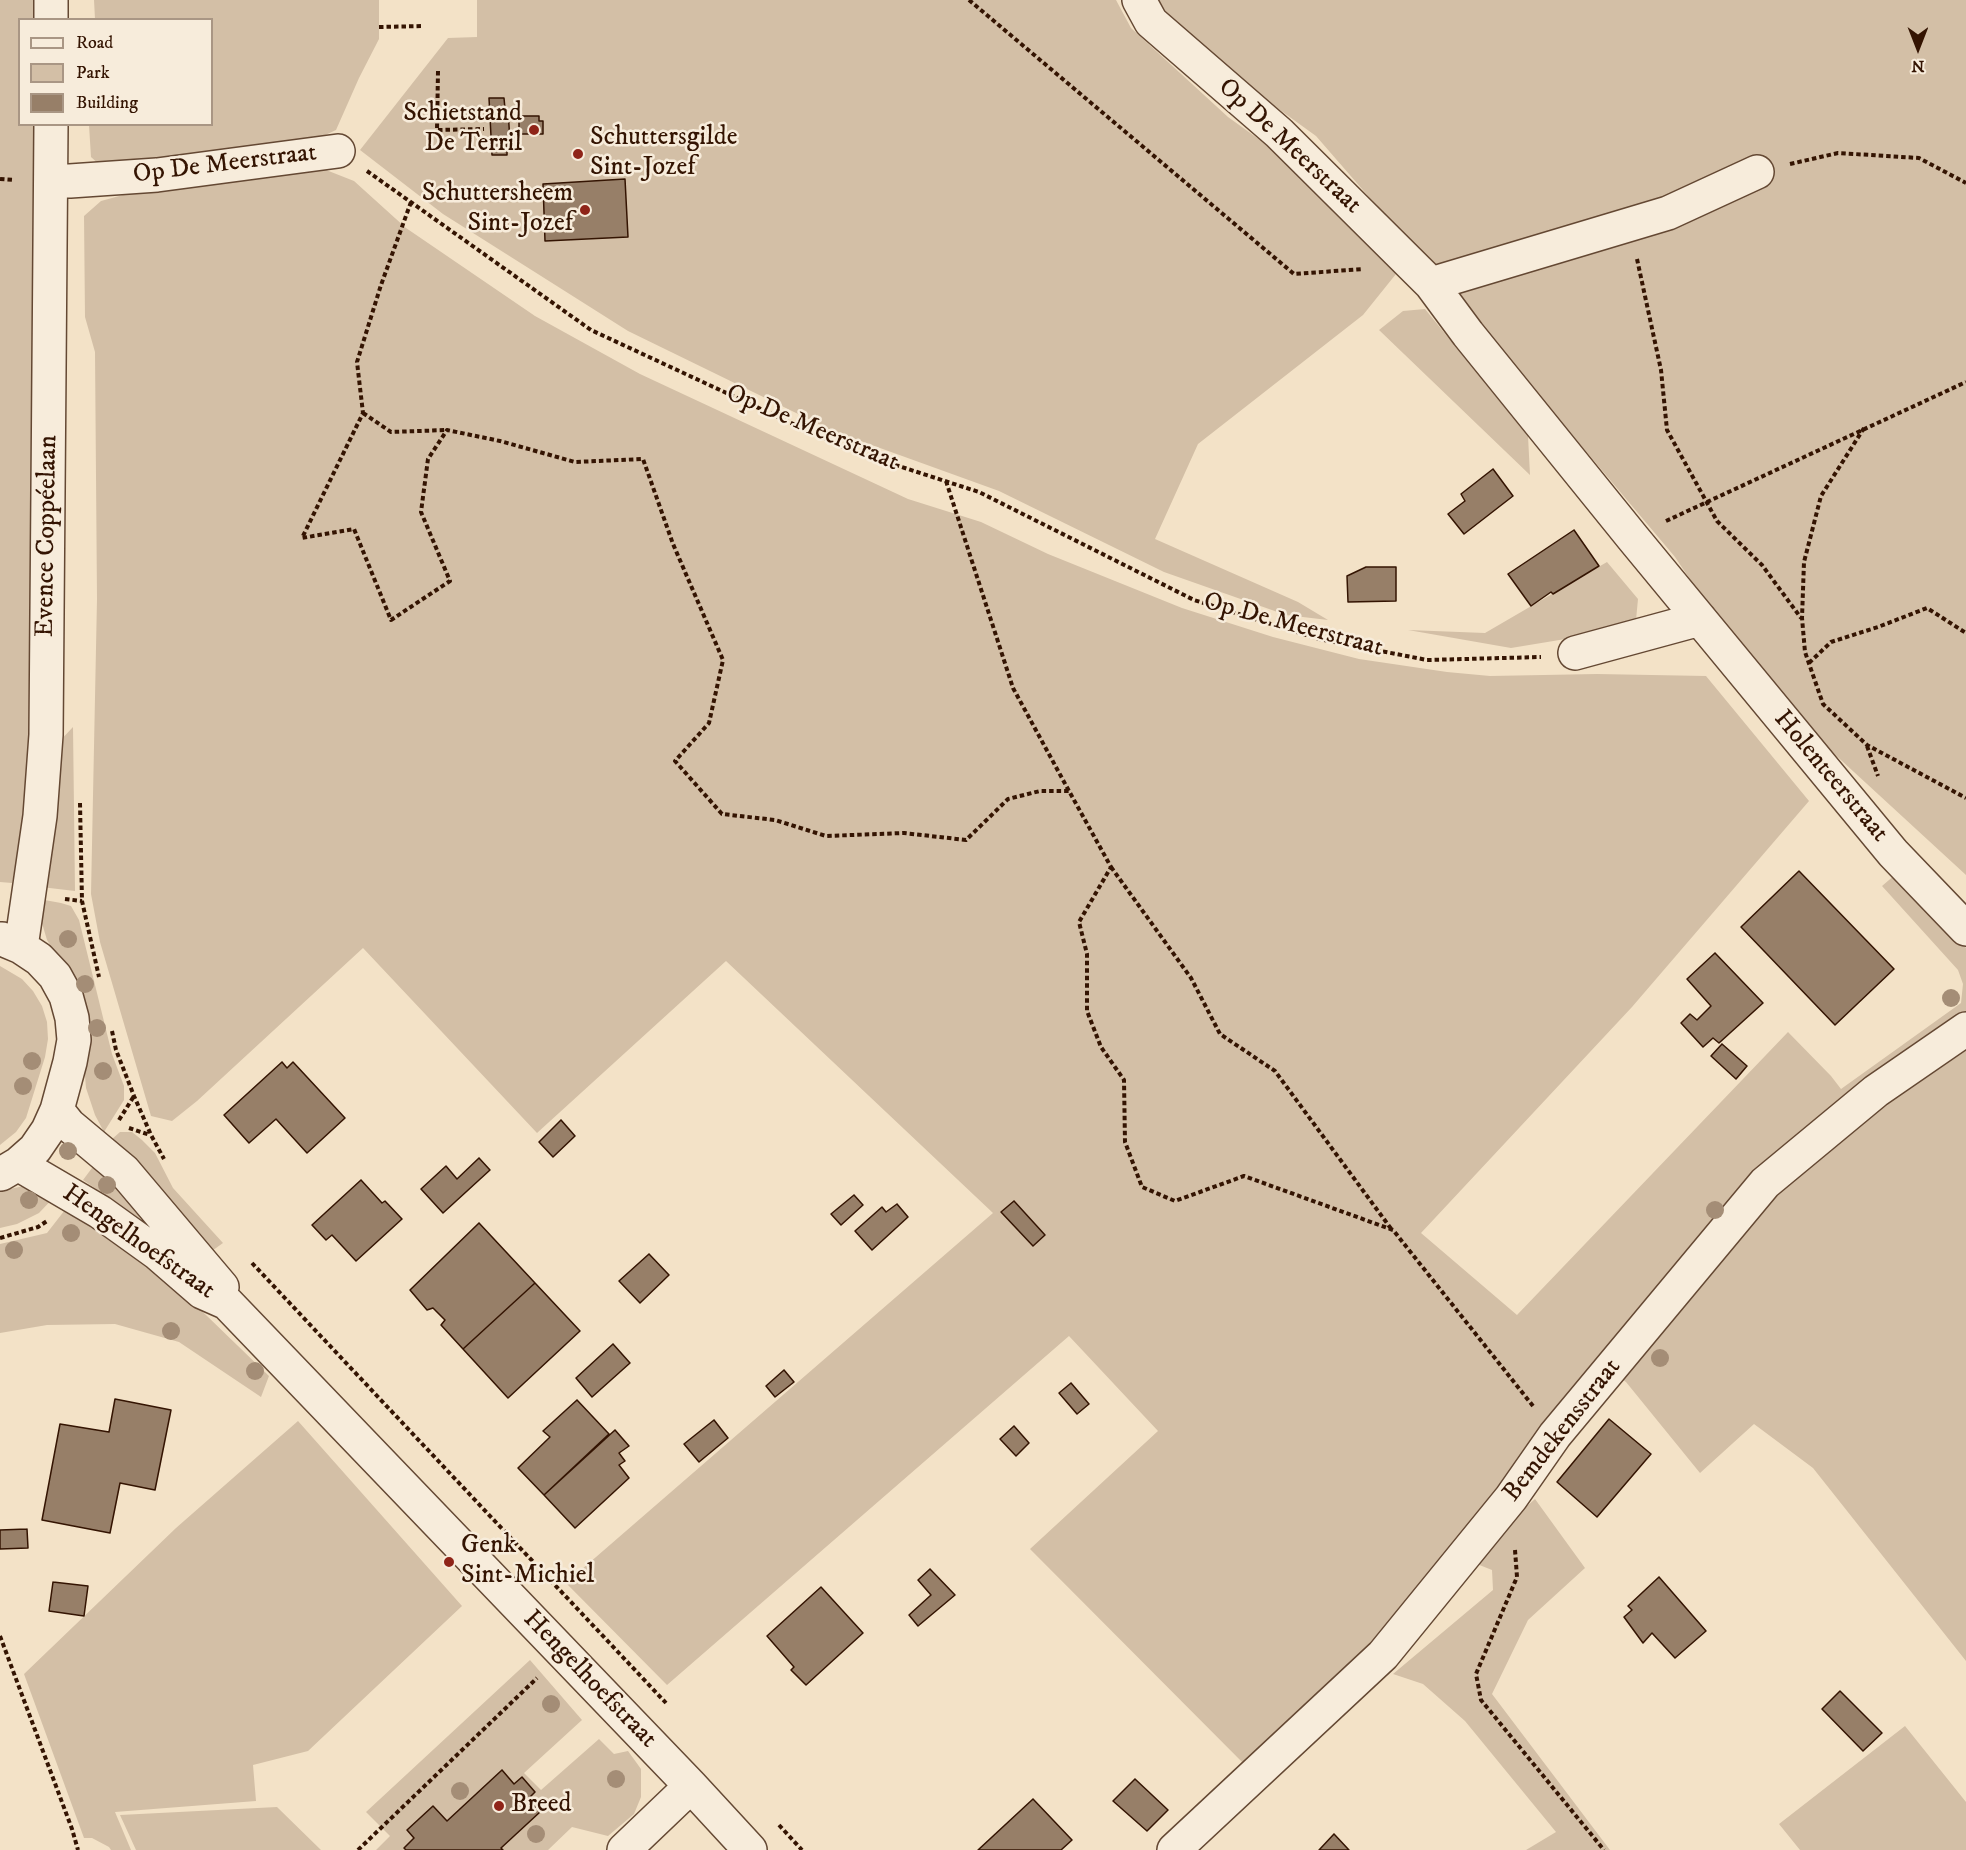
<!DOCTYPE html>
<meta charset="utf-8">
<style>
body{margin:0}
#map{position:relative;width:1966px;height:1850px;overflow:hidden;background:#f3e2c7;font-family:"IM FELL DW Pica",serif}
canvas{display:block}
.legend{position:absolute;left:18px;top:18px;width:195px;height:108px;box-sizing:border-box;background:#f7ecdb;border:2px solid #a99684;margin:0;padding:8px 10px;list-style:none;font-size:18px;color:#341402}
.legend li{display:flex;align-items:center;gap:12px;height:30px}
.legend b{width:30px;border:2px solid #a99684}
.north{position:absolute;left:1888px;top:18px;width:60px;height:60px;-webkit-text-stroke:4px #f7ecdb;paint-order:stroke;rotate:180deg;font-size:16px;font-weight:700;line-height:24px;text-align:center;color:#341402}
.north::after{content:'';display:block;margin:auto;width:21px;height:27px;background:#341402;clip-path:polygon(50% 0,100% 100%,50% 72%,0 100%)}
</style>
<div id="map">
<canvas width="1966" height="1850"></canvas>
<ul class="legend">
<li><b style="height:8px;background:#f7ecdb"></b>Road</li>
<li><b style="height:16px;background:#d3bfa6"></b>Park</li>
<li><b style="height:16px;background:#977f68"></b>Building</li>
</ul>
<div class="north">N</div>
</div>
<script>
const ctx = document.querySelector('canvas').getContext('2d');
ctx.lineJoin = 'round';
function fill(path, color) {
  ctx.fillStyle = color;
  ctx.fill(path, 'evenodd');
}
function poly(rows) {
  const path = new Path2D();
  for (const r of rows) {
    path.moveTo(r[0], r[1]);
    for (let i = 2; i < r.length; i += 2) path.lineTo(r[i], r[i + 1]);
  }
  return path;
}
function trace(path, color, width, dash) {
  ctx.strokeStyle = color;
  ctx.lineWidth = width;
  ctx.lineCap = dash ? 'butt' : 'round';
  ctx.setLineDash(dash || []);
  ctx.stroke(path);
}
function write(font, color, halo, rows, align = 'center') {
  ctx.font = font + ' "IM FELL DW Pica",serif';
  ctx.lineWidth = 5;
  ctx.setLineDash([]);
  ctx.textBaseline = 'middle';
  ctx.strokeStyle = halo;
  ctx.fillStyle = color;
  for (const [text, x, y, turn = 0] of rows) {
    ctx.save();
    ctx.translate(x, y);
    ctx.rotate((+turn || 0) * Math.PI / 180);
    ctx.textAlign = isNaN(turn) ? turn : align;
    if (halo) ctx.strokeText(text, 0, 0);
    ctx.fillText(text, 0, 0);
    ctx.restore();
  }
}
const green = poly([
 [0,0,36,0,36,19,20,20,20,124,36,125,32,722,22,833,12,883,0,882],
 [94,0,379,0,379,39,359,78,336,130,302,146,102,167,91,157,89,125,212,124,212,20,95,19],
 [477,0,1116,0,1131,28,1228,117,1292,163,1382,253,1396,274,1363,315,1198,444,1155,539,1298,602,1328,620,1286,615,1164,572,999,491,833,431,628,331,443,214,360,150,448,38,477,37],
 [1156,0,1966,0,1966,875,1792,715,1742,657,1675,557,1455,296,1316,136,1262,97,1165,14],
 [321,168,354,181,406,228,535,316,640,374,908,499,981,522,1048,554,1182,608,1273,637,1359,659,1447,672,1490,676,1597,674,1706,676,1809,801,1632,1007,1421,1233,1517,1315,1788,1032,1831,1076,1841,1089,1961,1003,1963,984,1958,970,1882,886,1896,874,1966,948,1966,1015,1850,1101,1385,1641,1250,1770,1030,1549,1158,1431,1069,1336,667,1685,566,1583,993,1213,726,961,537,1133,363,948,197,1101,172,1121,151,1116,100,942,91,894,97,599,95,352,85,317,84,216,101,201,134,192],
 [1425,309,1528,436,1530,475,1379,330,1403,311],
 [1607,562,1638,599,1636,620,1626,629,1511,648,1408,630,1485,633],
 [73,727,75,891,41,887,57,744],
 [39,899,61,903,71,906,79,920,112,1054,124,1086,124,1100,104,1132,95,1115,86,1088,78,990,47,940,39,913],
 [0,966,22,979,33,991,42,1006,47,1022,48,1039,45,1057,26,1118,16,1132,0,1145],
 [1966,1042,1966,1661,1813,1468,1754,1424,1700,1473,1626,1382,1614,1373,1763,1198],
 [120,1132,132,1132,142,1140,155,1153,173,1188,223,1243,209,1253,111,1140],
 [98,1160,146,1219,142,1220,83,1180],
 [29,1185,58,1193,39,1213,17,1224,0,1228,0,1191],
 [68,1206,175,1285,269,1376,261,1397,179,1342,115,1324,47,1325,0,1333,0,1244,47,1233],
 [298,1421,462,1606,308,1751,253,1765,256,1801,115,1812,131,1850,111,1850,109,1847,92,1838,84,1838,24,1674,176,1528],
 [1535,1499,1585,1568,1528,1620,1492,1694,1610,1850,1526,1850,1556,1832,1465,1721,1423,1684,1393,1674,1493,1590,1492,1570,1467,1560],
 [530,1660,582,1720,524,1773,541,1790,599,1739,614,1754,628,1751,641,1769,641,1797,634,1814,608,1836,572,1827,548,1850,376,1850,390,1836,366,1812],
 [1905,1726,1966,1802,1966,1850,1800,1850,1779,1824],
 [277,1807,321,1850,136,1850,120,1815]
]);
const building = poly([
 [489,98,504,98,505,109,508,109,510,142,507,142,507,155,492,155,489,98],
 [519,116,539,116,539,121,543,121,543,134,519,134,519,116],
 [625,179,628,237,545,241,543,184,625,179],
 [1493,469,1513,496,1464,534,1448,514,1465,501,1461,494,1493,469],
 [1574,530,1599,566,1553,594,1551,592,1531,606,1508,574,1574,530],
 [1366,567,1396,567,1396,601,1348,602,1347,576,1366,567],
 [1799,871,1894,969,1835,1025,1741,927,1799,871],
 [1715,953,1763,1003,1719,1043,1713,1038,1703,1047,1681,1023,1690,1014,1697,1020,1711,1006,1687,979,1715,953],
 [1722,1044,1747,1066,1736,1079,1711,1056,1722,1044],
 [282,1062,287,1068,293,1062,345,1118,307,1153,276,1119,249,1143,224,1115,282,1062],
 [561,1120,575,1136,553,1157,539,1142,561,1120],
 [479,1158,490,1170,443,1213,421,1189,446,1166,457,1179,479,1158],
 [361,1180,382,1203,385,1201,402,1219,356,1261,332,1235,326,1240,312,1225,361,1180],
 [854,1195,863,1205,841,1225,831,1214,854,1195],
 [1014,1201,1045,1235,1033,1246,1001,1212,1014,1201],
 [897,1204,908,1217,872,1250,855,1231,882,1207,886,1212,897,1204],
 [479,1223,535,1283,463,1349,441,1325,445,1320,433,1308,427,1310,410,1290,479,1223],
 [649,1254,669,1275,640,1303,619,1281,649,1254],
 [535,1283,580,1331,508,1398,463,1349,535,1283],
 [613,1344,630,1363,592,1397,576,1378,613,1344],
 [784,1370,794,1382,775,1397,766,1386,784,1370],
 [1071,1383,1089,1404,1077,1414,1059,1393,1071,1383],
 [115,1399,171,1410,155,1490,120,1483,110,1533,42,1520,60,1424,109,1432,115,1399],
 [577,1400,609,1434,544,1495,518,1468,550,1437,543,1431,577,1400],
 [1609,1419,1651,1454,1597,1517,1557,1482,1609,1419],
 [714,1420,728,1438,699,1462,684,1444,714,1420],
 [1014,1426,1029,1443,1016,1456,1000,1439,1014,1426],
 [615,1430,629,1446,619,1453,625,1461,619,1465,629,1478,575,1528,544,1495,615,1430],
 [27,1529,28,1548,0,1549,0,1530,27,1529],
 [930,1569,955,1595,918,1626,909,1615,931,1595,918,1580,930,1569],
 [1659,1577,1706,1631,1675,1658,1652,1633,1643,1643,1624,1617,1632,1610,1628,1606,1659,1577],
 [53,1582,88,1586,84,1616,49,1611,53,1582],
 [821,1587,863,1633,806,1685,791,1670,794,1667,767,1636,821,1587],
 [1840,1691,1882,1733,1863,1751,1822,1709,1840,1691],
 [502,1770,514,1784,522,1777,535,1792,528,1799,540,1812,501,1848,503,1850,406,1850,404,1848,414,1838,407,1830,433,1806,447,1821,502,1770],
 [1135,1779,1168,1810,1147,1831,1113,1801,1135,1779],
 [1033,1799,1072,1840,1061,1850,978,1850,1033,1799],
 [1334,1834,1349,1850,1319,1850,1334,1834]
]);
const path = poly([
 [969,0,1294,274,1363,269],
 [379,27,423,26],
 [438,71,437,130,484,129],
 [1790,164,1838,153,1919,158,1966,183],
 [367,171,591,330,849,450,979,492,1194,600,1319,639,1427,660,1541,657],
 [0,179,14,180],
 [411,202,381,285,357,362,363,413,302,538,354,529,391,620,450,581,421,512,428,459,447,430,500,441,575,462,643,459,673,544,723,660,709,723,675,761,722,814,775,820,826,836,904,833,966,840,1008,799,1040,791,1069,791,1111,867,1079,922,1087,954,1087,1011,1101,1047,1124,1080,1125,1142,1142,1187,1175,1201,1244,1176,1393,1230,1533,1406],
 [1637,259,1661,370,1667,430,1717,521,1762,565,1801,618],
 [363,413,391,432,447,430],
 [1864,428,1821,496,1804,562,1802,618,1805,652,1823,704,1867,745,1966,798],
 [946,481,1013,688,1069,791],
 [1666,521,1966,382],
 [1809,663,1831,642,1878,627,1927,608,1966,633],
 [1867,746,1878,776],
 [80,803,82,901,99,977],
 [1111,867,1191,978,1220,1034,1275,1071,1392,1230],
 [65,899,82,901],
 [112,1031,116,1050,134,1096,151,1135,164,1159],
 [119,1120,134,1096],
 [129,1128,150,1135],
 [0,1238,38,1227,47,1221],
 [252,1263,666,1703],
 [1515,1550,1517,1577,1476,1674,1481,1700,1604,1850],
 [0,1636,72,1829,78,1850],
 [779,1825,802,1850],
 [358,1850,537,1678]
]);
const minor = poly([
 [51,0,51,20],
 [1139,0,1151,22,1279,133,1431,284,1468,334,1633,538,1893,853,1966,929],
 [51,180,70,181,157,175,338,151],
 [1431,284,1668,213,1757,172],
 [1575,653,1700,619],
 [21,947,40,816,46,735,51,124],
 [57,1110,69,1125,124,1171,222,1287],
 [18,1164,100,1212,157,1253,202,1292,227,1303,691,1786,750,1850],
 [1,1174,18,1164,35,1149,48,1130,57,1110,70,1062,74,1040,72,1018,66,996,55,976,39,959,21,947,2,939],
 [624,1850,691,1786],
 [1174,1850,1383,1655,1511,1498,1555,1435,1765,1183,1876,1091,1966,1029]
]);
const trees = [
 [68,939],
 [85,984],
 [1951,998],
 [97,1028],
 [32,1061],
 [103,1071],
 [23,1086],
 [68,1151],
 [107,1185],
 [29,1200],
 [1715,1210],
 [71,1233],
 [14,1250],
 [171,1331],
 [1660,1358],
 [255,1371],
 [551,1704],
 [616,1779],
 [460,1791],
 [536,1834]
];
const markers = [
 [534,130,6,"#8f2418"],
 [578,154,6,"#8f2418"],
 [585,210,6,"#8f2418"],
 [449,1562,6,"#8f2418"],
 [499,1806,6,"#8f2418"]
];
const poiNames = [
 ["Schietstand",522,115,"right"],
 ["De Terril",522,145,"right"],
 ["Schuttersgilde",590,139],
 ["Sint-Jozef",590,169],
 ["Schuttersheem",573,195,"right"],
 ["Sint-Jozef",573,225,"right"],
 ["Genk",461,1547],
 ["Sint-Michiel",461,1577],
 ["Breed",511,1806]
];
const streetNames = [
 ["Op De Meerstraat",1289,147,43],
 ["Op De Meerstraat",225,165,-7],
 ["Op De Meerstraat",812,429,23],
 ["Evence Coppéelaan",48,536,-89],
 ["Op De Meerstraat",1293,626,15],
 ["Holenteerstraat",1830,777,50],
 ["Hengelhoefstraat",138,1243,35],
 ["Bemdekensstraat",1563,1431,-52],
 ["Hengelhoefstraat",589,1680,46]
];
fill(green, '#d3bfa6');
fill(building, '#977f68');
trace(building, '#341402', 1.5);
trace(minor, '#644833', 36);
trace(path, '#341402', 4, [4.5, 3]);
trace(minor, '#f7ecdb', 33);
ctx.fillStyle = '#a48d76';
for (const [x, y] of trees) {
  ctx.beginPath();
  ctx.arc(x, y, 9, 0, 2 * Math.PI);
  ctx.fill();
}
for (const [x, y, r, color] of markers) {
  const dot = new Path2D();
  dot.arc(x, y, r, 0, 2 * Math.PI);
  ctx.fillStyle = color;
  ctx.fill(dot);
  trace(dot, '#f7ecdb', 2);
}
write('26px', '#341402', '#f7ecdb', poiNames, 'left');
write('26px', '#341402', '#f7ecdb', streetNames);
</script>
